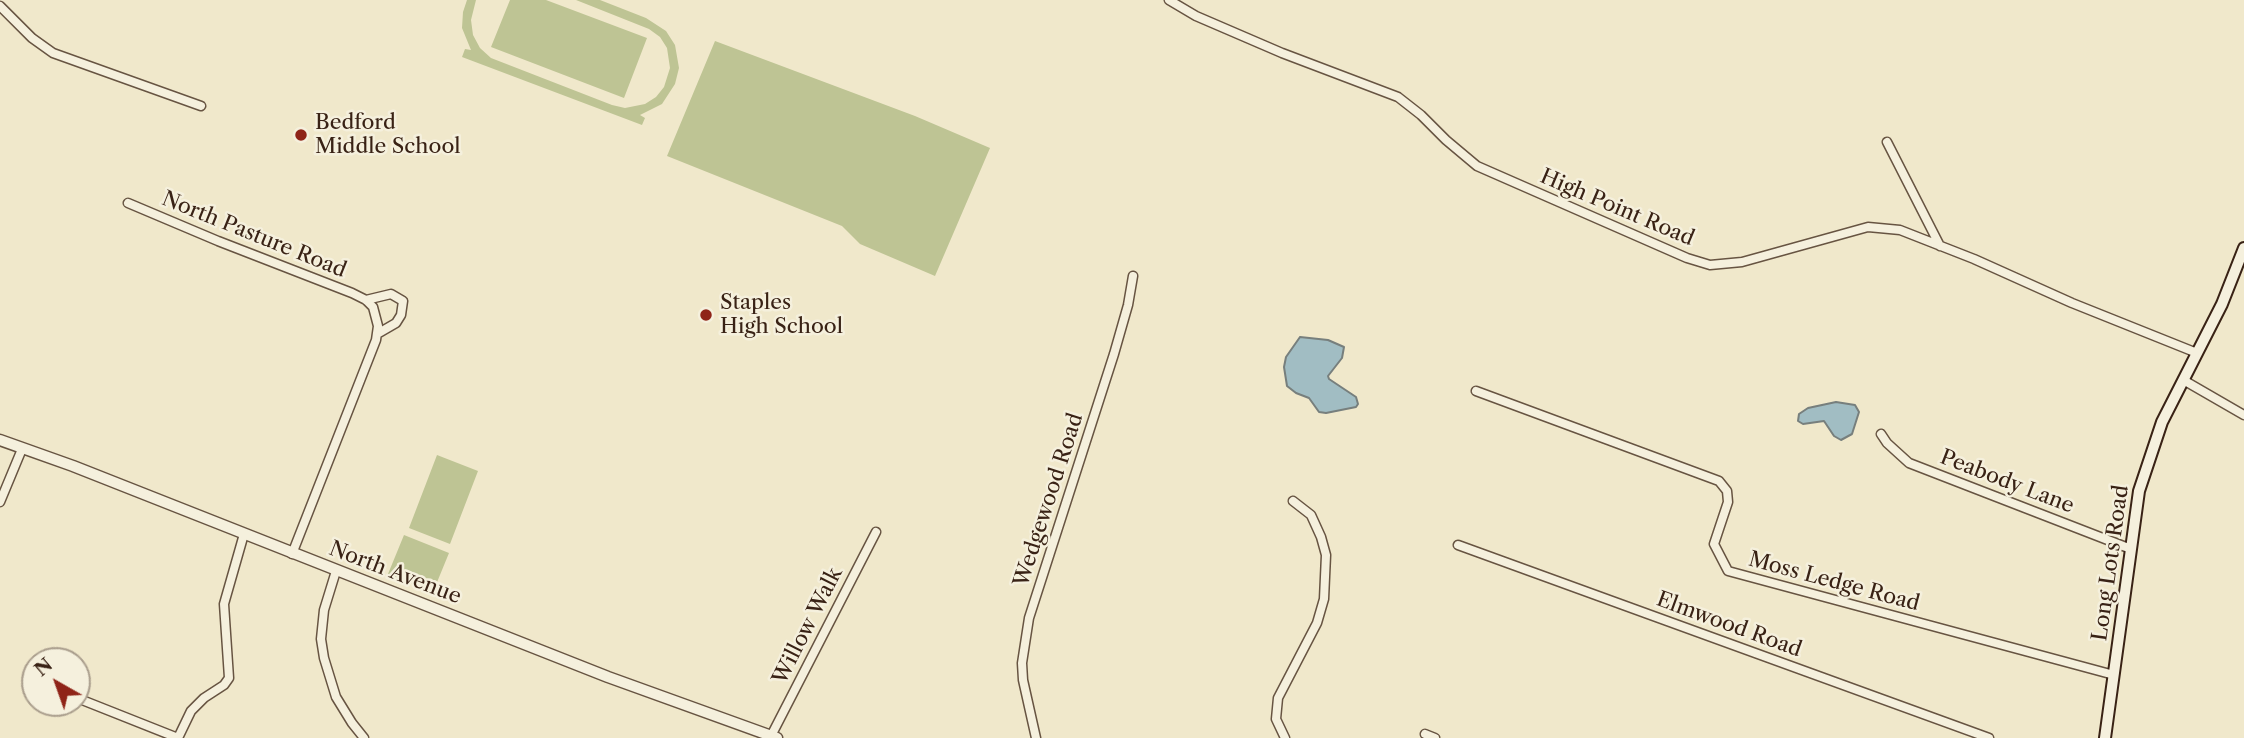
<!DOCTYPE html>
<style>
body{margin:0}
#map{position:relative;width:2244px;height:738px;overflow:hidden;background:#f0e8cb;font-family:"Libre Caslon Text",serif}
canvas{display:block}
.north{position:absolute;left:21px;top:647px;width:70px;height:70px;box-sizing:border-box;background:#f5f0dd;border:2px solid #aa9e8d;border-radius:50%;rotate:320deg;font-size:19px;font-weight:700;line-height:28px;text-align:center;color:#392215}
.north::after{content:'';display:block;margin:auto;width:24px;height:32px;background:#8f2418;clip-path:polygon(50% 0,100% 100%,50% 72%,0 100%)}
</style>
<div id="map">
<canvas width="2244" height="738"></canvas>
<div class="north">N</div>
</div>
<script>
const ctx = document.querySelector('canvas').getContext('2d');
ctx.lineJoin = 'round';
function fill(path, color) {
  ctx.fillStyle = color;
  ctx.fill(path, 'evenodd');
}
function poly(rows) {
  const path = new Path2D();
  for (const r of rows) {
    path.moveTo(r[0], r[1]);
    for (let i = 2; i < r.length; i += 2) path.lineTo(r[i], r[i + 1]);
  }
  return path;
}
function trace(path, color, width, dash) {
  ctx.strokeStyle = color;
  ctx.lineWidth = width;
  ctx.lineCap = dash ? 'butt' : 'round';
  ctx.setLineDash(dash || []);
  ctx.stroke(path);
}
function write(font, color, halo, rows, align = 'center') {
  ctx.font = font + ' "Libre Caslon Text",serif';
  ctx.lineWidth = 5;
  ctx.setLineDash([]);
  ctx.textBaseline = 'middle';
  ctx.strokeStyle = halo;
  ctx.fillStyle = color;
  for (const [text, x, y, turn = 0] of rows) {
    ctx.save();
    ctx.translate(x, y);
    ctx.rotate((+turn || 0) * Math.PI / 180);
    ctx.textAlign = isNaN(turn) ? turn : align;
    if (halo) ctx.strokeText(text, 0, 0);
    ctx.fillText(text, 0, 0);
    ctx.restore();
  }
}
const green = poly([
 [467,0,476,0,471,20,473,35,480,48,491,58,612,105,625,108,645,104,656,97,664,87,670,68,667,48,660,37,649,29,576,0,600,0,646,18,666,31,675,45,679,68,675,84,662,104,640,115,645,118,642,125,462,57,465,49,471,50,462,28,463,12],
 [510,0,546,0,647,38,624,98,491,47],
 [715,41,915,116,990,148,935,276,860,244,842,226,667,156],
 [437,455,478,471,450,544,409,528],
 [404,535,449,553,433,592,388,574]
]);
const water = poly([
 [1300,337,1328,340,1344,347,1342,358,1328,376,1329,379,1356,397,1358,404,1356,407,1326,413,1319,412,1309,398,1296,393,1287,386,1284,367,1286,357,1300,337],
 [1836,402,1855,405,1859,412,1852,434,1841,440,1834,436,1824,421,1803,424,1798,421,1799,414,1808,408,1836,402]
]);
const minor = poly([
 [1169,0,1196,16,1282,53,1398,97,1421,115,1446,140,1477,166,1687,258,1710,265,1742,262,1868,227,1900,230,1974,259,2072,303,2197,353],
 [0,6,32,38,53,53,201,106],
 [1887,142,1940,246],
 [128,203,218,241,352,293,366,300,373,307,378,326,376,340,292,554],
 [366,300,391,294,403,301,401,315,396,323,377,334],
 [2185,381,2244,415],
 [1476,391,1719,481,1727,491,1728,502,1714,544,1728,571,2114,675],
 [1881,434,1887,443,1909,463,2131,549],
 [0,502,22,449],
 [1458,545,1989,738],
 [336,571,324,610,321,639,324,658,336,697,352,723,364,738],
 [77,698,178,738],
 [1425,734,1435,738],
 [771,736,876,532],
 [178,738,191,711,204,698,224,685,229,678,224,604,244,534],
 [1036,738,1023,680,1022,663,1029,618,1114,354,1128,305,1133,276],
 [1285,738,1276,719,1278,698,1317,623,1324,599,1326,555,1321,537,1311,515,1293,501]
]);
const tertiary = poly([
 [0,440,73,466,608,677,777,738]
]);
const secondary = poly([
 [2105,738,2139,491,2162,422,2222,304,2244,248]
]);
const markers = [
 [301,135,7,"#8f2418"],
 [706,315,7,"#8f2418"]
];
const poiNames = [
 ["Bedford",315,123],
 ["Middle School",315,147],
 ["Staples",720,303],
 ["High School",720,327]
];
const streetNames = [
 ["High Point Road",1617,208,23],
 ["North Pasture Road",254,235,22],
 ["Peabody Lane",2007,482,21],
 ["Wedgewood Road",1049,500,-72],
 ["Long Lots Road",2111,563,-82],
 ["North Avenue",395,573,21],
 ["Moss Ledge Road",1834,582,15],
 ["Elmwood Road",1729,625,20],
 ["Willow Walk",808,626,-63]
];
fill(green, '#bec494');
fill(water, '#a1bdc3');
trace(water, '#777f7d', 2);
trace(minor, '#675442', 11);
trace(tertiary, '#675442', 13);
trace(secondary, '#392215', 14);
trace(minor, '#f5f0dd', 8);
trace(tertiary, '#f5f0dd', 10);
trace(secondary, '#f5f0dd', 10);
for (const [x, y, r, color] of markers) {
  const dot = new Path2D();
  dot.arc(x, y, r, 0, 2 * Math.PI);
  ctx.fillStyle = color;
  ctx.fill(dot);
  trace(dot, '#f5f0dd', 2.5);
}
write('21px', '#392215', '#f5f0dd', poiNames, 'left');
write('21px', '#392215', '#f5f0dd', streetNames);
</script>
